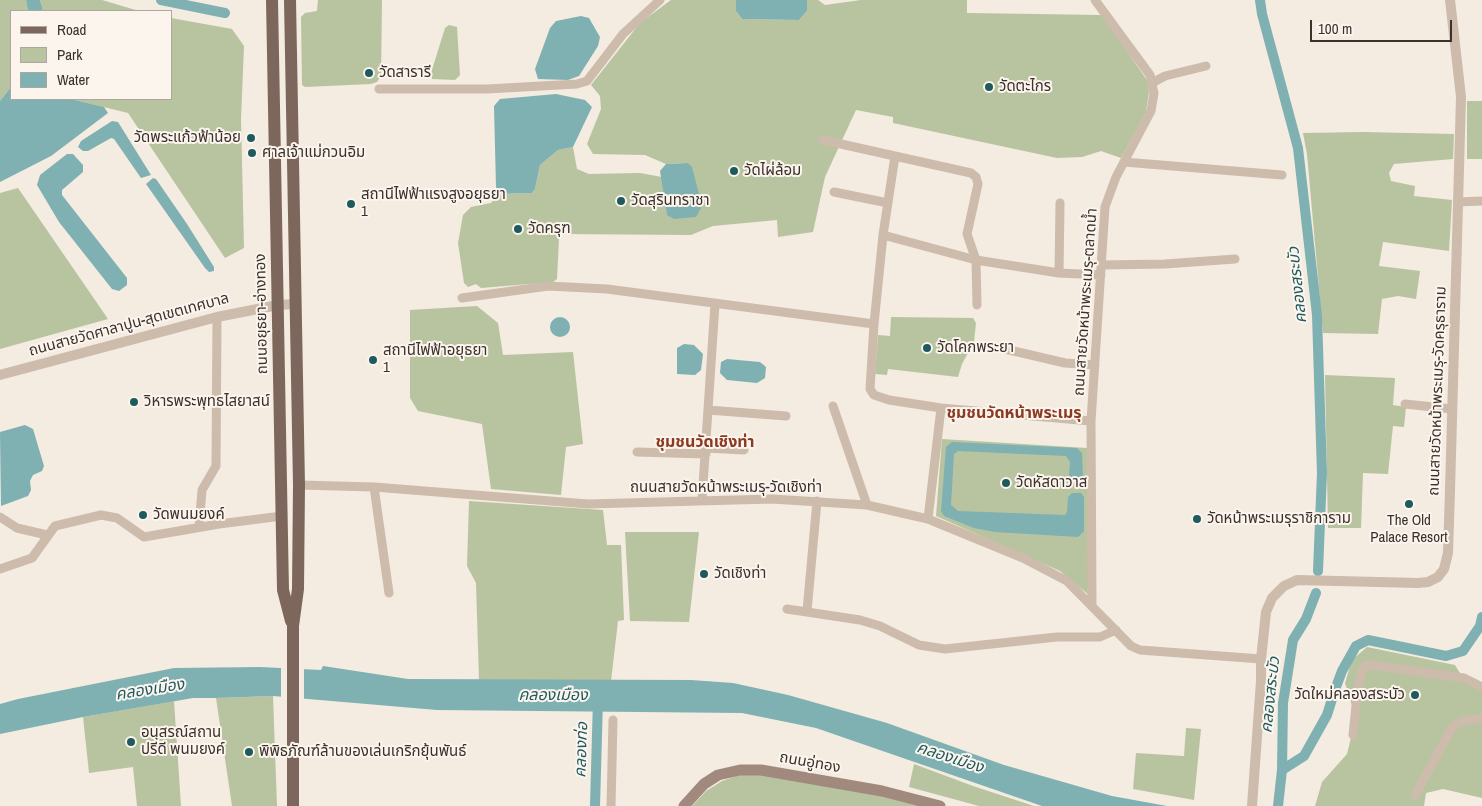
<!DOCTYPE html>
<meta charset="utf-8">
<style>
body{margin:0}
#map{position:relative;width:1482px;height:806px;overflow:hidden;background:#f4ebe1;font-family:"Archivo Narrow",sans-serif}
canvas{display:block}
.legend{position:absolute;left:10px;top:10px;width:162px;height:90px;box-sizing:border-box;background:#fbf5ee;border:1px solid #aea6a0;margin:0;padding:6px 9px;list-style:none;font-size:15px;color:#3b302b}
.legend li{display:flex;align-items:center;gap:10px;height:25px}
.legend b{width:25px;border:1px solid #aea6a0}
.scale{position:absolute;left:1310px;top:20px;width:142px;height:22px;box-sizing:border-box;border:2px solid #3b302b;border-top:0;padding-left:6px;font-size:15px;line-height:18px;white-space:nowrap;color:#3b302b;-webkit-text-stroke:4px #fbf5ee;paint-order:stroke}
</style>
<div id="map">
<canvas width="1482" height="806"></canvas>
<ul class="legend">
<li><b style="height:6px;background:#7d675c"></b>Road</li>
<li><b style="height:14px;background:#b8c4a0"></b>Park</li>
<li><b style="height:14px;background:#7fb0b2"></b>Water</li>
</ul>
<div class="scale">100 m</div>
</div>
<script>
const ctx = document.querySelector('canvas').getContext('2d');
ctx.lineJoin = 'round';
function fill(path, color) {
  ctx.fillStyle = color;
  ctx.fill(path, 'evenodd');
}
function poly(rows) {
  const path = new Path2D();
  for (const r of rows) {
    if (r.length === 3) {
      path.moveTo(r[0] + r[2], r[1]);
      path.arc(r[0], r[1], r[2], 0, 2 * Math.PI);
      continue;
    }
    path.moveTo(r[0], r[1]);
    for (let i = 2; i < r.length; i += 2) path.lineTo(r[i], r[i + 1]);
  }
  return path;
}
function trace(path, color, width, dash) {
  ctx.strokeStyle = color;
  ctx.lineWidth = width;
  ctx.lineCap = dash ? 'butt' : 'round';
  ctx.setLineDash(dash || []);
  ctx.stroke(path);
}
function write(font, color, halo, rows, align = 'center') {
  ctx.font = font + ' "Archivo Narrow","Noto Sans Thai",sans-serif';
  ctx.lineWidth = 4;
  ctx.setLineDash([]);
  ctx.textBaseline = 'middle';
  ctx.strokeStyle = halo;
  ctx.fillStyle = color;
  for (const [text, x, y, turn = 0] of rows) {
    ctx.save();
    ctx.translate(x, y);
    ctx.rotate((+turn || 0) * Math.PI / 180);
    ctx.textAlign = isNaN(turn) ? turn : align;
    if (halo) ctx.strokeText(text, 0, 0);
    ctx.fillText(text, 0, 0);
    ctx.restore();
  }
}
const green = poly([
 [0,0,26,0,28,11,11,11,11,87,0,101],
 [40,0,102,0,139,11,43,11],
 [318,0,382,0,381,76,377,82,371,84,305,87,302,85,301,17,305,13,317,11],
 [671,0,736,0,736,11,742,19,799,20,807,11,807,0,818,0,825,5,861,0,967,0,967,13,1102,15,1147,80,1149,92,1146,112,1121,158,1101,151,1082,157,1057,158,893,123,893,117,856,110,825,177,813,232,778,237,777,220,713,226,691,235,562,234,559,239,557,279,553,282,481,288,476,284,468,287,464,283,458,243,463,215,471,207,491,203,499,194,532,193,535,189,540,165,558,150,573,147,577,169,589,174,640,173,662,177,667,215,688,163,666,164,645,155,593,154,587,144,601,109,600,96,591,85,640,23],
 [171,18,232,29,244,46,241,119,244,248,225,258,128,113,71,99,171,99],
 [449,25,457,27,460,75,455,80,432,79,431,73,445,28],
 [1467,101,1482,101,1482,159,1467,159],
 [1363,132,1454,134,1453,159,1394,164,1389,173,1391,181,1415,186,1414,196,1452,200,1449,251,1383,242,1379,266,1420,271,1416,299,1398,296,1382,299,1378,334,1323,333,1307,154,1303,133],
 [18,188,108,319,0,349,0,193],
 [477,306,498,323,503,355,573,352,583,444,566,447,561,495,491,489,482,424,418,411,410,398,410,310],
 [891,317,973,318,976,323,974,342,962,364,958,377,888,369,887,375,875,374,878,335,890,336],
 [1325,375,1395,378,1393,405,1406,407,1404,427,1393,426,1388,474,1363,473,1361,528,1328,528],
 [942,439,1087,448,1089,595,1060,571,936,516],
 [469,501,603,510,607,545,621,545,624,620,618,621,611,681,479,680,476,583,467,566],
 [625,532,699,532,689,622,630,621],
 [1367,647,1455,665,1461,675,1482,691,1482,798,1443,789,1426,793,1424,806,1315,806,1322,782,1347,754,1352,734,1353,709,1345,683,1352,660],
 [273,696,277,806,232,806,216,698],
 [174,701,181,806,137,806,133,767,89,773,83,717],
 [1186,728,1201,729,1194,800,1133,789,1136,753,1184,756],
 [914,764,973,786,1034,806,979,806,909,787],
 [761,774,881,795,923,806,692,806,706,791,722,781,739,775]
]);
const water = poly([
 [26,0,40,0,43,11,28,11],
 [736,0,807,0,807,11,799,20,742,19,736,11],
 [581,16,589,18,600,37,598,46,579,76,568,80,538,79,535,69,550,28,556,21],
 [11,87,11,99,71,99,104,107,108,113,51,156,0,182,0,101],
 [556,94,585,100,592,107,573,147,558,150,540,165,535,189,532,193,499,194,496,187,494,106,500,99],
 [112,121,118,122,151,175,141,178,114,139,111,138,88,151,83,151,78,147,81,141],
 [67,154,73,154,83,165,83,172,62,190,62,195,127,278,127,285,119,291,112,289,59,222,37,185,40,175],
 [688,163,692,167,702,206,696,217,674,219,667,215,660,171,666,164],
 [153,178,156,179,187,224,214,267,214,271,209,272,205,268,146,184],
 [560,327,10],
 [684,344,694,345,703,354,701,370,695,375,677,374,677,348],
 [727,359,760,362,766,367,765,378,757,383,727,380,720,373,721,362],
 [25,425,33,429,44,466,42,471,33,475,30,481,31,490,28,496,1,506,0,432],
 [952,442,1077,448,1082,453,1083,478,1080,481,1073,480,1069,477,1070,462,1066,456,958,451,954,454,951,505,958,511,1065,515,1067,512,1068,497,1072,493,1081,493,1084,497,1084,531,1078,537,995,532,974,528,944,516,941,511,946,447],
 [323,666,408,679,691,680,733,683,788,695,887,723,1004,765,1112,796,1167,806,1042,806,816,728,742,713,437,710,273,696,216,698,193,698,83,717,0,734,0,704,18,699,174,668,260,667,321,670]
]);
const pier = poly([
 [281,665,304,666,304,702,281,700]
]);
const canal = poly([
 [161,0,225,13],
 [1260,0,1262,14,1298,148,1317,315,1322,473,1318,571],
 [1336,687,1342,671,1356,646,1368,640,1446,656,1463,651,1480,626,1482,617],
 [1282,770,1304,756,1327,715,1333,696],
 [595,806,598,699],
 [1278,806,1282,770,1283,703,1293,640,1306,619,1316,593]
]);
const minor = poly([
 [1152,83,1165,76,1206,66],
 [379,89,487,89,577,84,587,81,623,34,660,0],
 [823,140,971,173,976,177,978,184,967,234,976,260,977,305],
 [895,156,883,235,874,324,870,389,874,395,889,400,941,408,1091,421],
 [1124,162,1282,175],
 [834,192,888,203],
 [1458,202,1482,201],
 [883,235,976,260,1059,273,1101,275],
 [1102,265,1165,264,1235,259],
 [1059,273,1060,203],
 [462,298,548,286,607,289,874,324],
 [1005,349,1065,363,1095,365],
 [1405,404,1452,409],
 [833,406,867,505],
 [708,410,786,416],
 [706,448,744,450],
 [637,452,706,454],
 [299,485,374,487,588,504,772,499,867,505,928,519,1023,558,1067,581,1131,646,1140,650,1261,659],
 [374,487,389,593],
 [702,500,715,304],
 [0,517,17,528,47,535],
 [928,519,941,408],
 [199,527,202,490,216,466,217,317],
 [0,569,32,558,55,526,101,515,117,518,144,537,219,524,282,516],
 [1092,605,1091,421,1105,207,1116,177,1151,111,1154,93,1150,75,1095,0],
 [787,609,860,620,880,626,919,645,945,649,1057,637,1100,637,1116,630],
 [807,611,817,501],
 [1353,735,1357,696,1362,670,1365,666,1371,665,1464,678,1482,687],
 [1415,795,1453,726,1465,720,1482,719],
 [611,806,613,720]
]);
const tertiary = poly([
 [0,375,217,317,278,305,295,304],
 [1252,806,1261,681,1261,659,1266,612,1272,598,1284,586,1297,580,1418,583,1428,582,1438,577,1444,569,1448,553,1450,490,1461,97,1450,0]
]);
const secondary = poly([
 [684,806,704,784,718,775,740,770,761,770,882,791,940,806]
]);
const primary = poly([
 [272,0,283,590,291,621],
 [290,0,299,485,298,589,293,626,293,806]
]);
const markers = [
 [369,73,5,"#1f5a5e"],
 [989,87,5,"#1f5a5e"],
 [251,138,5,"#1f5a5e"],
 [252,153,5,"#1f5a5e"],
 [734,171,5,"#1f5a5e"],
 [621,201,5,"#1f5a5e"],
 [351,204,5,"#1f5a5e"],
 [518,229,5,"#1f5a5e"],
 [927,348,5,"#1f5a5e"],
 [373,360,5,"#1f5a5e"],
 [134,402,5,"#1f5a5e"],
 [1006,483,5,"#1f5a5e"],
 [1409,504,5,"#1f5a5e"],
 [143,515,5,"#1f5a5e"],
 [1197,519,5,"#1f5a5e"],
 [704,574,5,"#1f5a5e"],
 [1415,695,5,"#1f5a5e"],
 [131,742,5,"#1f5a5e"],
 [249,752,5,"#1f5a5e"]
];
const poiNames = [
 ["วัดสารารี",379,73],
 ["วัดตะไกร",999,87],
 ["วัดพระแก้วฟ้าน้อย",241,138,"right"],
 ["ศาลเจ้าแม่กวนอิม",262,153],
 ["วัดไผ่ล้อม",744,171],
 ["สถานีไฟฟ้าแรงสูงอยุธยา",361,195],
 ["1",361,212],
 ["วัดสุรินทราชา",631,201],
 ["วัดครุฑ",528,229],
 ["วัดโคกพระยา",937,348],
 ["สถานีไฟฟ้าอยุธยา",383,351],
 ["1",383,368],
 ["วิหารพระพุทธไสยาสน์",144,402],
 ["วัดหัสดาวาส",1016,483],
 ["วัดพนมยงค์",153,515],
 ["วัดหน้าพระเมรุราชิการาม",1207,519],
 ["The Old",1409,521,"center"],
 ["Palace Resort",1409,538,"center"],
 ["วัดเชิงท่า",714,574],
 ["วัดใหม่คลองสระบัว",1405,695,"right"],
 ["อนุสรณ์สถาน",141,733],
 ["ปรีดี พนมยงค์",141,750],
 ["พิพิธภัณฑ์ล้านของเล่นเกริกยุ้นพันธ์",259,752]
];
const streetNames = [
 ["ถนนสายวัดหน้าพระเมรุ-ตลาดน้ำ",1086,302,-86],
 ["ถนนอยุธยา-อ่างทอง",262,314,-91],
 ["ถนนสายวัดศาลาปูน-สุดเขตเทศบาล",129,325,-15],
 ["ถนนสายวัดหน้าพระเมรุ-วัดครุธาราม",1438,391,-88],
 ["ถนนสายวัดหน้าพระเมรุ-วัดเชิงท่า",726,488],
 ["ถนนอู่ทอง",810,763,10]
];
const waterNames = [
 ["คลองสระบัว",1298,285,-96],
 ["คลองเมือง",150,690,-9],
 ["คลองสระบัว",1271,695,-84],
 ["คลองเมือง",553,696],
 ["คลองท่อ",582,750,-88],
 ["คลองเมือง",950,758,18]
];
const neighbourhoodNames = [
 ["ชุมชนวัดหน้าพระเมรุ",1014,414],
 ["ชุมชนวัดเชิงท่า",705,443]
];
fill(green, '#b8c4a0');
fill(water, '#7fb0b2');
fill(pier, '#f4ebe1');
trace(canal, '#7fb0b2', 10);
trace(minor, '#cdbbac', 9);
trace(tertiary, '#cdbbac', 10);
trace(secondary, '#a18a7d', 11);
trace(primary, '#7d675c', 12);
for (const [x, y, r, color] of markers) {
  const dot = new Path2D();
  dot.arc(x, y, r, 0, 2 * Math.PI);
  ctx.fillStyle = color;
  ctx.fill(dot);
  trace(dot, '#fbf5ee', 2);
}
write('15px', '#3b302b', '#fbf5ee', poiNames, 'left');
write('15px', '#3b302b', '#fbf5ee', streetNames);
write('italic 16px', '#1f5a5e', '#fbf5ee', waterNames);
write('bold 16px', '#8c3b22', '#fbf5ee', neighbourhoodNames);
</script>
